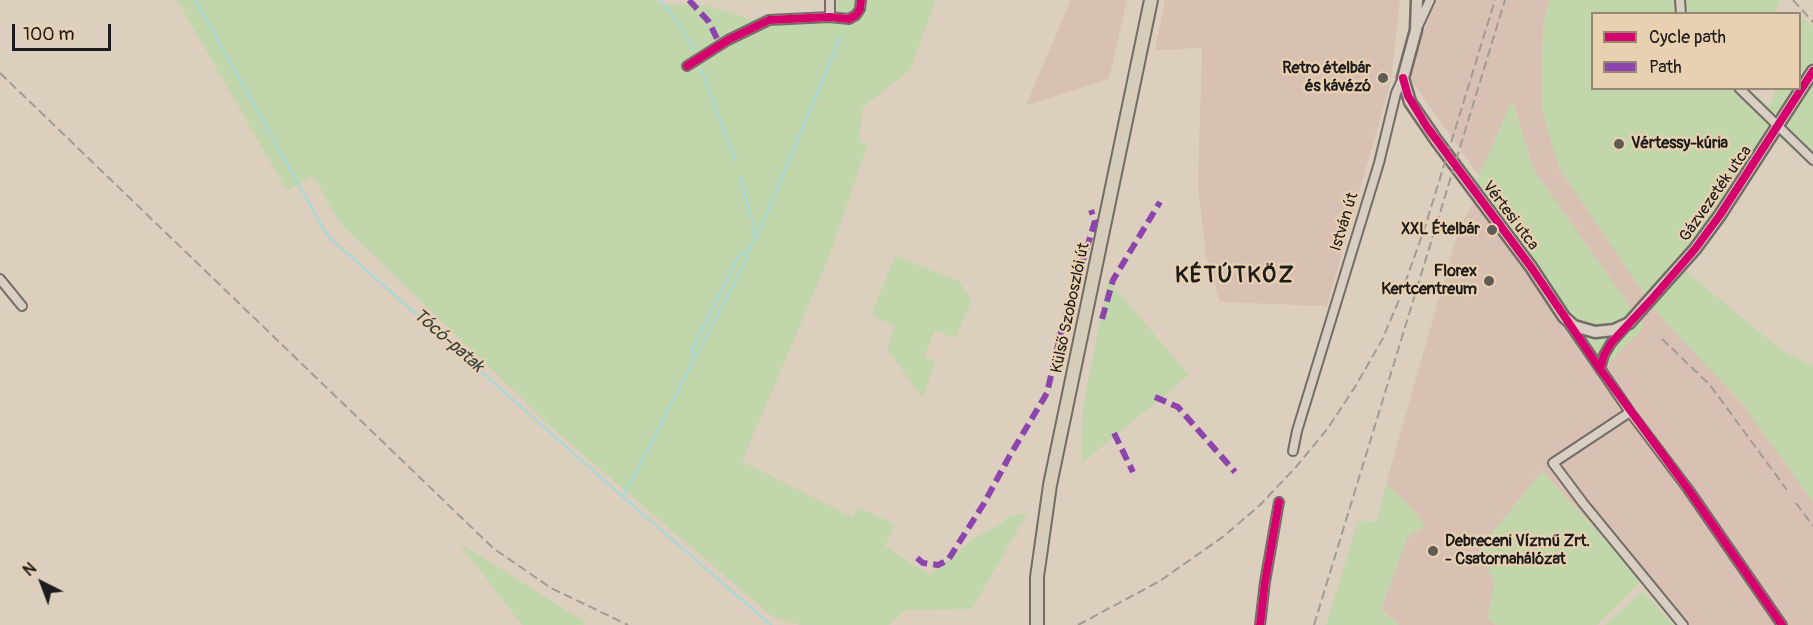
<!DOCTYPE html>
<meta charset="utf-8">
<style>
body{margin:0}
#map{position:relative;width:1813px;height:625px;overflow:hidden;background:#dccfbe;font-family:Pangolin,sans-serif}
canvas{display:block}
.legend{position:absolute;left:1591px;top:12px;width:210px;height:78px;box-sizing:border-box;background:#e9d0b1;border:2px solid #978875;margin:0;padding:8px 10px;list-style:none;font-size:18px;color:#1c1c1c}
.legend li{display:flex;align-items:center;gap:12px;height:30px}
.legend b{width:30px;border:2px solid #978875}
.north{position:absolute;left:12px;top:553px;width:60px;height:60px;-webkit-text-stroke:4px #e9d0b1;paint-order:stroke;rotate:318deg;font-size:16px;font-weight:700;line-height:24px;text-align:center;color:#1c1c1c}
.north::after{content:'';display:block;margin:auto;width:21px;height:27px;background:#1c1c1c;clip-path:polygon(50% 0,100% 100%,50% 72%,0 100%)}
.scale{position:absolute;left:12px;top:24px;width:99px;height:27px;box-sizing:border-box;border:3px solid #1c1c1c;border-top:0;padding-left:8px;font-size:18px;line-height:21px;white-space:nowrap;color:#1c1c1c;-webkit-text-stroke:4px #e9d0b1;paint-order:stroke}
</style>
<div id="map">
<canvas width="1813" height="625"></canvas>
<ul class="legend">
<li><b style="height:8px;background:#d6006c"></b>Cycle path</li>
<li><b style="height:8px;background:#8e44ad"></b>Path</li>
</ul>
<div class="north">N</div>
<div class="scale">100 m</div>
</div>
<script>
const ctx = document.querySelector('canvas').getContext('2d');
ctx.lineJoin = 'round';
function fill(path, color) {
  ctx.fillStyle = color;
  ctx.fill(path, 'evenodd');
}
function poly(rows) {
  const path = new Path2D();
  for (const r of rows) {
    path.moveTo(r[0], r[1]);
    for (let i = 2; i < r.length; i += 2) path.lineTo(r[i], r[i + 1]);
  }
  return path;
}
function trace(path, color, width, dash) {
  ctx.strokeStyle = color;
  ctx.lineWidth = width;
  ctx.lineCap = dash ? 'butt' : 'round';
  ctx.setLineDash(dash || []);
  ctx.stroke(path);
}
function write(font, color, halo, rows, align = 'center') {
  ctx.font = font + ' Pangolin,sans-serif';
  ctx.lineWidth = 4.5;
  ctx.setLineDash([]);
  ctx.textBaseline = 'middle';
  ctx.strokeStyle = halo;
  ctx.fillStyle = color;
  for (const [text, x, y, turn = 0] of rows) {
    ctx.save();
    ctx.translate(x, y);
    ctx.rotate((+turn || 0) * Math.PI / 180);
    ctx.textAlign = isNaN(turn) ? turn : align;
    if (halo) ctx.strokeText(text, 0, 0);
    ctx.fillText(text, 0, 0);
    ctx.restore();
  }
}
const built = poly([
 [1071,0,1127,0,1109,79,1026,105],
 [1165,0,1400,0,1391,81,1327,306,1220,302,1206,256,1198,186,1202,48,1155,50],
 [1437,0,1550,0,1543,23,1559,168,1658,314,1742,403,1813,502,1813,625,1684,625,1542,471,1479,550,1494,581,1488,619,1496,625,1399,625,1381,609,1407,538,1409,505,1386,484,1459,229,1475,199,1597,375,1644,327,1533,169,1513,101,1479,176,1408,76,1420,40]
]);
const green = poly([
 [177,0,655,0,661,4,704,5,750,19,837,10,837,0,936,0,910,70,863,107,859,142,868,143,830,255,742,461,852,517,859,508,895,524,885,546,930,575,974,538,998,526,1008,517,1028,512,972,609,905,610,889,625,801,625,773,617,551,427,340,223,313,176,287,191],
 [1550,0,1780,0,1774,13,1592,14,1592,88,1748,89,1770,106,1776,89,1800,88,1800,27,1803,17,1813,26,1813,158,1811,164,1778,137,1759,169,1686,271,1781,350,1813,366,1813,502,1742,403,1658,314,1559,168,1541,107,1543,23],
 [1512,100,1533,169,1644,327,1597,375,1475,199,1479,176],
 [895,256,959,281,972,301,955,338,935,330,924,357,936,362,922,398,887,348,895,326,871,315],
 [1108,280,1189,375,1081,464,1083,407],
 [1542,471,1642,580,1597,625,1496,625,1488,619,1494,581,1479,550],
 [1386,484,1409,505,1425,526,1407,538,1381,609,1399,625,1326,625,1358,521,1377,522],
 [458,542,585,622,586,622,583,625,522,625],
 [1643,591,1674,625,1605,625]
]);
const stream = poly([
 [195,0,326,233,331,239,623,497,771,625],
 [660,0,680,26,694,51],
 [701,69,735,160],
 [740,178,752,219,755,238],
 [694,356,692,349,739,255,748,250],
 [629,486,692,363,694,356,699,351,747,258,748,250,758,234,841,36],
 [623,496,627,488]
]);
const minor = poly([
 [830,0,830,17],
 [1680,0,1681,14],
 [1418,26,1430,0],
 [687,66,728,40,769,20,830,17,849,19,856,15,860,9,861,0],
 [1739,88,1813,160],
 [0,279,22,306],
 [1570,325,1630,412,1688,489,1782,625],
 [1600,369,1604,355,1611,343,1627,325],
 [1630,412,1553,463,1583,503,1683,625],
 [1293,451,1297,431,1379,163,1396,93,1403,78],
 [1260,625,1265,582,1279,502]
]);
const tertiary = poly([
 [1417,0,1416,30,1403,78,1410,102,1436,140,1531,267,1564,317,1574,326,1595,332,1614,330,1629,323,1695,249,1720,215,1813,71]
]);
const primary = poly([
 [1037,625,1037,577,1050,485,1151,0]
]);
const rail = poly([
 [1793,0,1813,22],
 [0,73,493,548,551,588,628,625],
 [1662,339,1710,385,1787,490],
 [1796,503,1813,526],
 [1078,625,1160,581,1224,536,1260,505,1296,467,1328,428,1355,387,1382,340,1399,300,1425,227,1495,0],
 [1314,625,1505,0]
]);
const quiet = poly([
 [689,0,709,22,720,45],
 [1102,319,1113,280,1160,202],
 [1155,397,1178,407,1235,472],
 [1114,433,1133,472],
 [917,558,923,563,938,565,948,560,983,505,1009,457,1047,393,1062,328,1095,221,1091,210]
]);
const cycleway = poly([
 [687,66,728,40,769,20,830,17,849,19,856,15,860,9,861,0],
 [1403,78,1408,96,1427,127,1531,267,1600,369,1688,489,1782,625],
 [1600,369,1604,355,1611,343,1651,300,1695,249,1720,215,1813,71],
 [1260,625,1265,582,1279,502]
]);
const markers = [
 [1383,78,6,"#5f5b55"],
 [1619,144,6,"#5f5b55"],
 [1492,230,6,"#5f5b55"],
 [1489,281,6,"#5f5b55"],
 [1433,551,6,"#5f5b55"]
];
const poiNames = [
 ["Retro ételbár",1371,69],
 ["és kávézó",1371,87],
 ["Vértessy-kúria",1631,144,"left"],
 ["XXL Ételbár",1480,230],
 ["Florex",1477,272],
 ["Kertcentreum",1477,290],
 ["Debreceni Vízmű Zrt.",1445,542,"left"],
 ["- Csatornahálózat",1445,560,"left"]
];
const streetNames = [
 ["Gázvezeték utca",1716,194,-55],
 ["Vértesi utca",1510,216,53],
 ["István út",1345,222,-73],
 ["Külső Szoboszlói út",1071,308,-78]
];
const waterNames = [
 ["Tócó-patak",448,341,41]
];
const districtNames = [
 ["KÉTÚTKÖZ",1235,276]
];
fill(built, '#d8c1b2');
fill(green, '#c2d6ab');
trace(stream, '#a5d9dc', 2);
trace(minor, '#726d65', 12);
trace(tertiary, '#726d65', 15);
trace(primary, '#726d65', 16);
trace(minor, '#d8cec2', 8);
trace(tertiary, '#d8cec2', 10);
trace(primary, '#d5ccb9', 12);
trace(rail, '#a29b91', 2, [9, 4.5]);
trace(quiet, '#8e44ad', 6, [12, 6]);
trace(cycleway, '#d6006c', 8);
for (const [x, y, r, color] of markers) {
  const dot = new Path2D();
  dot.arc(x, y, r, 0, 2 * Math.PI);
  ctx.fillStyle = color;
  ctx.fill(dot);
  trace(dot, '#e9d0b1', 2);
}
write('bold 16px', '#1c1c1c', '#e9d0b1', poiNames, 'right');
write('16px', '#1c1c1c', '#e9d0b1', streetNames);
write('italic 18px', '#334345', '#e9d0b1', waterNames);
ctx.letterSpacing = '1.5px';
write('bold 22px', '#1c1c1c', '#e9d0b1', districtNames);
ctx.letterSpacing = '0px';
</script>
